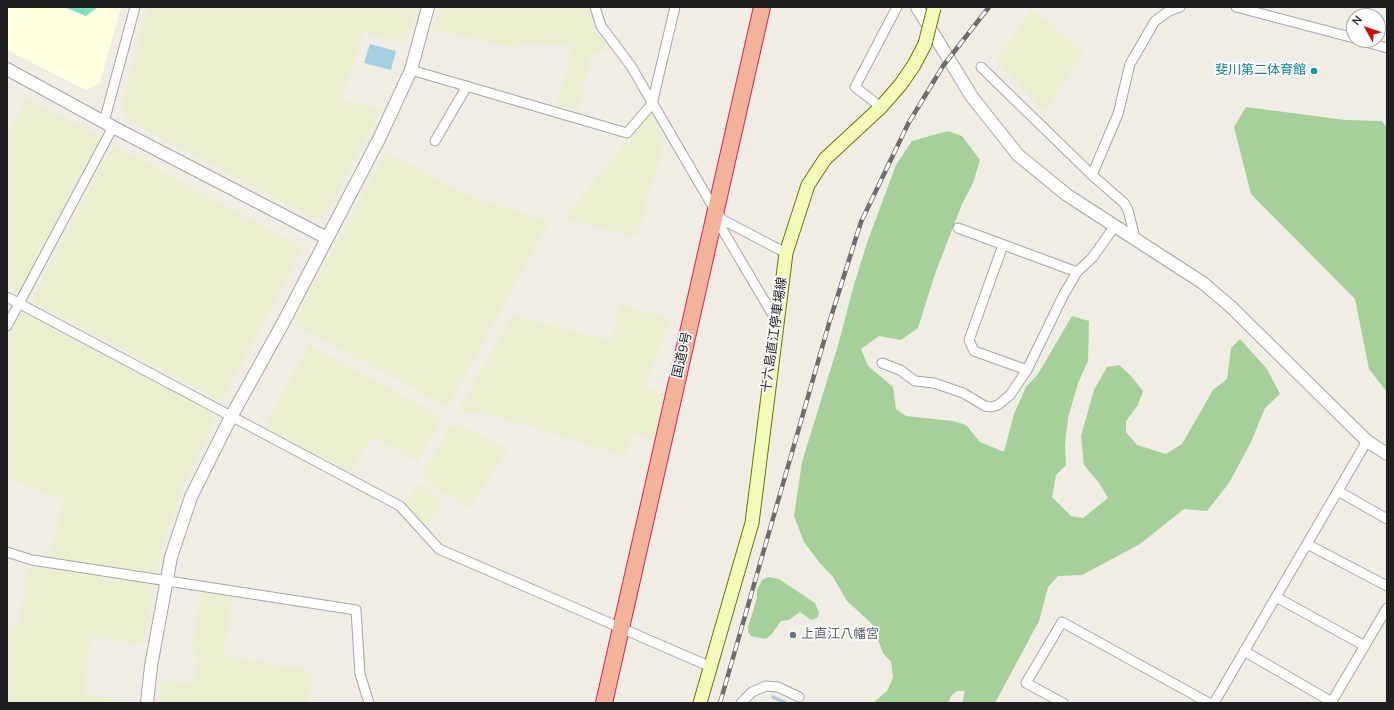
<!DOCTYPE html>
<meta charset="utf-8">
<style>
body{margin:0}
#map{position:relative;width:1394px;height:710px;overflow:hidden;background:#f0ede5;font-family:"Nunito Sans",sans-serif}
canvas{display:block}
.frame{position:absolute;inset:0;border:8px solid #1f1f1f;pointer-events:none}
.north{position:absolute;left:1346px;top:8px;width:40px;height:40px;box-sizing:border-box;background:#fff;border:1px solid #a5a5a5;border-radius:50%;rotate:310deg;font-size:11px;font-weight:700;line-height:16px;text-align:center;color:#1f1f1f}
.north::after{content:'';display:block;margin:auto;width:14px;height:18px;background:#ce0d00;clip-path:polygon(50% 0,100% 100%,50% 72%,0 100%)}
</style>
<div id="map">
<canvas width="1394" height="710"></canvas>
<div class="frame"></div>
<div class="north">N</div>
</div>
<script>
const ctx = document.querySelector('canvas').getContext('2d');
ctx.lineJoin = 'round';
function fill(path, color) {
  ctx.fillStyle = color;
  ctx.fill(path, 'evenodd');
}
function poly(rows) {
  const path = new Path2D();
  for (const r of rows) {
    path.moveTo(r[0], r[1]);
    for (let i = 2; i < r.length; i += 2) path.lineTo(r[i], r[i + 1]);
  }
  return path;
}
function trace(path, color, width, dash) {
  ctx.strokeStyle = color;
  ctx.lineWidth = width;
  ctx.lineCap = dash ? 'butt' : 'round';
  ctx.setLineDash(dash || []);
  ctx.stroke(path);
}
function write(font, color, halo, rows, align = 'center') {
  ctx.font = font + ' "Nunito Sans","Noto Sans JP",sans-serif';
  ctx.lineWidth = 3.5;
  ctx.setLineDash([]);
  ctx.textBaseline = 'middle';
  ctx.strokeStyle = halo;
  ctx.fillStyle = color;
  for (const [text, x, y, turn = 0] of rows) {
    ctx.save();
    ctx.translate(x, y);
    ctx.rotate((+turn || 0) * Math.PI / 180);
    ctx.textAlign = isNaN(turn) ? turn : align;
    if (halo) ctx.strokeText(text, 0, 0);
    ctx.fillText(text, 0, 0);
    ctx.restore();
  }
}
const education = poly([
 [7,7,121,7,100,83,86,90,7,50]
]);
const farmland = poly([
 [147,7,416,7,407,43,364,32,343,99,382,109,327,213,315,219,130,122,121,109],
 [439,7,588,7,596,32,610,48,601,53,592,52,578,111,556,105,573,46,522,42,517,48,433,29],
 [1032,9,1084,52,1045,111,995,60],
 [27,98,102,137,23,289,17,293,7,287,7,136],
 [650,113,667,144,664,142,637,237,564,218],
 [113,145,299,245,302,251,224,397,218,400,35,303,33,297],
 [386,151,470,197,550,221,448,407,293,324],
 [621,304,670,319,646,388,667,395,655,441,633,433,624,456,491,415,458,411,512,315,610,340],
 [27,312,210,410,215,420,183,488,161,552,157,573,49,559,64,500,7,478,7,339,21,314],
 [309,345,442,417,418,462,372,437,351,472,268,429,266,423],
 [460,424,508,450,468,509,421,476,450,427],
 [418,483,444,501,426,526,406,504],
 [27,566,154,584,144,644,91,637,84,694,135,703,7,703,7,625,18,626],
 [201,591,232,597,223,655,313,672,309,703,158,703,162,680,193,684,198,653,192,650]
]);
const forest = poly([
 [1246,107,1345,120,1382,121,1387,128,1387,392,1369,369,1355,299,1251,194,1234,127],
 [948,131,962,136,980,160,973,183,962,204,935,274,918,328,901,340,879,336,861,349,868,366,893,387,896,409,906,416,953,421,966,425,980,442,1004,452,1014,414,1026,387,1038,374,1072,316,1089,321,1088,361,1078,383,1068,418,1065,445,1066,465,1056,475,1052,497,1071,516,1083,518,1108,498,1099,483,1084,465,1081,436,1094,390,1107,367,1119,365,1131,376,1143,391,1138,405,1126,421,1126,432,1137,445,1166,454,1182,444,1213,390,1227,379,1231,348,1240,339,1267,369,1280,394,1265,408,1251,442,1229,483,1207,511,1184,509,1140,544,1082,575,1058,576,1048,587,1039,621,995,703,962,703,965,691,957,691,951,696,948,703,873,703,887,691,893,678,891,662,883,653,872,624,847,601,833,577,819,562,804,542,794,516,802,462,839,342,853,288,868,240,896,165,912,141],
 [768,577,779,579,815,603,819,613,817,618,811,620,800,612,789,620,781,621,771,635,766,639,751,636,748,632,748,627,757,598,757,590,762,580]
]);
const pitch = poly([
 [64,7,98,7,86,16]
]);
const water = poly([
 [370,44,396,51,391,70,364,63]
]);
const stream = poly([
 [773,697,786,703]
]);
const minor = poly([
 [595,7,601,26,631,66,716,212,723,220,786,253],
 [1236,7,1354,38],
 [1359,40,1387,48],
 [981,67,1092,175],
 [411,70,627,133,652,104,675,7],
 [881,107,855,87,897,7],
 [104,122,135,7],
 [435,141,467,86],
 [723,220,722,229,777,322],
 [958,228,1077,272],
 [1135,238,1128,210,1124,203,1092,175,1118,114,1130,64,1155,21,1169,11,1180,7],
 [1003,245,969,340,974,351,1027,370,1064,294,1077,272,1092,258,1115,226],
 [7,297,400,506,439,549,711,667],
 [7,326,113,127],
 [882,363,900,370,915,381,934,383,963,393,985,406,991,407,998,405,1010,395,1027,370],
 [1338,491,1387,519],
 [1307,544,1387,586],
 [7,552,32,560,356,610,360,674,369,703],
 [1276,597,1365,646],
 [1244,651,1332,702],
 [741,703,752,692,766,686,778,687,799,697],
 [1063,703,1026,683,1062,622,1209,703],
 [1214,703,1367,441],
 [1331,703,1387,608]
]);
const tertiary = poly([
 [917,7,972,97,1018,155,1067,195,1203,283,1230,306,1367,441,1387,454],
 [7,69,113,127,327,238],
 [147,703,151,666,171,557,191,497,232,415,282,325,379,139,411,70,428,7]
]);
const secondary = poly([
 [700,703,752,523,786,253,808,185,825,159,881,107,901,84,914,65,925,44]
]);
const trunk = poly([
 [604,703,762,7]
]);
const rail = poly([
 [720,703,830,320,861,222,908,124,943,66,989,7]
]);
const secondaryBridge = poly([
 [925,44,934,8]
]);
const markers = [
 [1314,71,4,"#0f9aa8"],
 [793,635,4,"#6b7280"]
];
const cultureNames = [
 ["斐川第二体育館",1306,71]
];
const streetNames = [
 ["十六島直江停車場線",775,335,-82],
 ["国道9号",683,355,-77]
];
const worshipNames = [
 ["上直江八幡宮",801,635]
];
fill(education, '#fdffdf');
fill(farmland, '#ebefd0');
fill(forest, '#a6d099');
fill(pitch, '#82e0c2');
fill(water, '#a5cede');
trace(stream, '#a5cede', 3.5);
trace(minor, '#a6a6a6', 11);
trace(tertiary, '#a6a6a6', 14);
trace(secondary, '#657a03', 15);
trace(trunk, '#de2257', 18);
trace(minor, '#fff', 9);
trace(tertiary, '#fff', 12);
trace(secondary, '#f3fbb9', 13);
trace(trunk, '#f3b39a', 16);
trace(rail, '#6d6d6d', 4.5);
trace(rail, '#fff', 3, [9]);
trace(secondaryBridge, '#657a03', 15, []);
trace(secondaryBridge, '#f3fbb9', 13);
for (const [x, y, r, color] of markers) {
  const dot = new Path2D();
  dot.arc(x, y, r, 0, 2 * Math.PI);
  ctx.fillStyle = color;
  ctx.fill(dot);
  trace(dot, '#fff', 1.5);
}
write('13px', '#0d838f', '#fff', cultureNames, 'right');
write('13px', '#1f1f1f', '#fff', streetNames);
write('13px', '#5b616d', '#fff', worshipNames, 'left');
</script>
